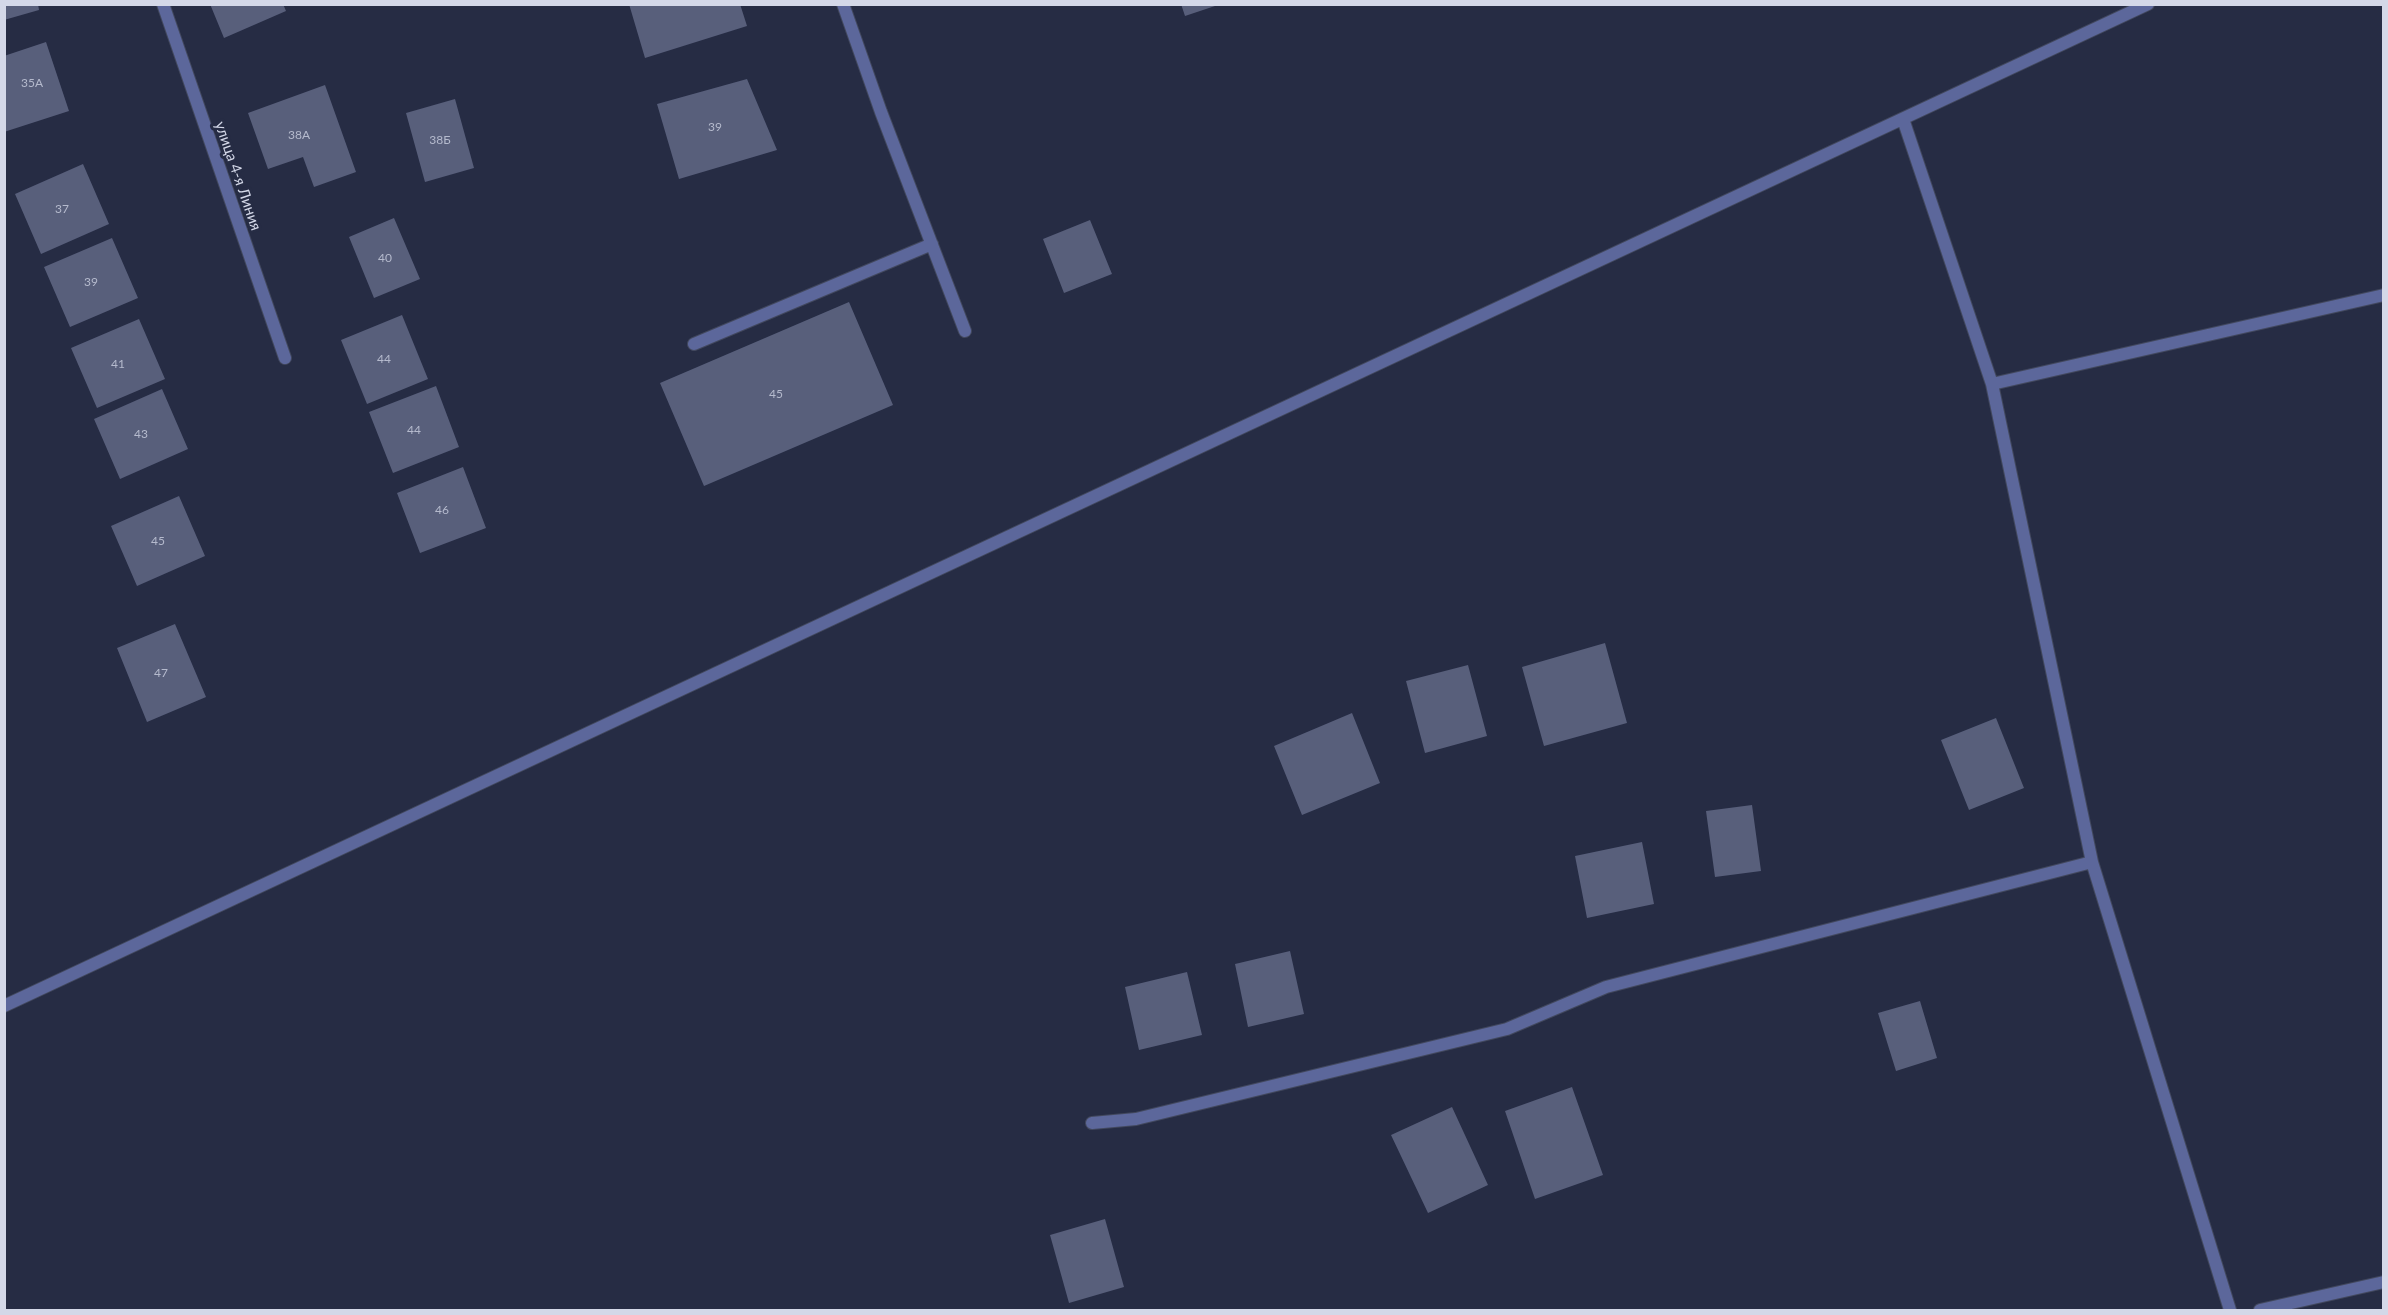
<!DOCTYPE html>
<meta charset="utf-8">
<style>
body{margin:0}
#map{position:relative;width:2388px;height:1315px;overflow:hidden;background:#262c44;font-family:Lato,sans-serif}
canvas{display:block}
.frame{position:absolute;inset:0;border:6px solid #d4d8e8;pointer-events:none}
</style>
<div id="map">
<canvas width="2388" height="1315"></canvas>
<div class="frame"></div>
</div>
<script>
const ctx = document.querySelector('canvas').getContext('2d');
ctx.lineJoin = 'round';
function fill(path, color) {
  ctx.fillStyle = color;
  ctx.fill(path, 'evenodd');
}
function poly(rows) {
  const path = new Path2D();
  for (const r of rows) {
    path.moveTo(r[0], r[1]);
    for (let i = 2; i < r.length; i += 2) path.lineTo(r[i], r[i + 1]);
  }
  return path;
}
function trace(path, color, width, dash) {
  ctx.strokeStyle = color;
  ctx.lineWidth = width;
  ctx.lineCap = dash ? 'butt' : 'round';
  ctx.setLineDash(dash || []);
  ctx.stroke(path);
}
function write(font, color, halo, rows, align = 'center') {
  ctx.font = font + ' Lato,sans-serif';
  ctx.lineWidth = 6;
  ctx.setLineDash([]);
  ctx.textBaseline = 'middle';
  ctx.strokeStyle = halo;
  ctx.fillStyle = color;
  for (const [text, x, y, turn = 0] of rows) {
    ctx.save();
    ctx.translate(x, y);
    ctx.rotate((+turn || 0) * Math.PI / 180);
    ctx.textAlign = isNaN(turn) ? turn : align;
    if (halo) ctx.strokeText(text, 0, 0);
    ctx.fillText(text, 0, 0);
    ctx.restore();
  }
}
const building = poly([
 [4,4,38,4,39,10,4,20],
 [210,4,283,4,286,11,224,38],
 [629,4,740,4,747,26,645,58],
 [1181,4,1218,4,1218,5,1185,16],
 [46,42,69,111,4,132,4,56],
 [747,79,777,150,679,179,657,104],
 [325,85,356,172,314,187,303,157,268,169,248,113],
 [455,99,474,168,425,182,406,113],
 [83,164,109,224,41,254,15,194],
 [394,218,420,279,374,298,349,237],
 [1090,220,1112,274,1064,293,1043,239],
 [112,238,138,298,70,327,44,267],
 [849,302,893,405,704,486,660,383],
 [402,315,428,379,367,404,341,340],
 [139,319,165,379,97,408,71,348],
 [436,386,459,447,393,473,369,412],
 [162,389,188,449,120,479,94,419],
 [463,467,486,528,420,553,397,493],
 [179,496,205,556,137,586,111,526],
 [175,624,206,697,147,722,117,648],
 [1605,643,1627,723,1544,746,1522,667],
 [1468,665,1487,736,1425,753,1406,681],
 [1352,713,1380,783,1302,815,1274,746],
 [1996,718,2024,788,1969,810,1941,740],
 [1752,805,1761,871,1715,877,1706,811],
 [1642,842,1654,904,1587,918,1575,856],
 [1290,951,1304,1014,1248,1027,1235,964],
 [1187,972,1202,1035,1139,1050,1125,987],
 [1920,1001,1937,1058,1896,1071,1878,1013],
 [1572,1087,1603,1175,1535,1199,1505,1111],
 [1452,1107,1488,1185,1428,1213,1391,1135],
 [1105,1219,1124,1287,1069,1303,1050,1235]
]);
const minor = poly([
 [163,4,285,358],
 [843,4,881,112,965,331],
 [694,344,932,244],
 [1992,384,2384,295],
 [2092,862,2230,1310],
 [4,1006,2148,4],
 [1092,1123,1136,1119,1507,1029,1606,987,2092,862,1992,384,1903,119],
 [2260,1310,2384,1282]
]);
const numberNames = [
 ["35А",32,83],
 ["39",715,127],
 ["38А",299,135],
 ["38Б",440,140],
 ["37",62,209],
 ["40",385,258],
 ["39",91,282],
 ["44",384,359],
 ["41",118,364],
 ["45",776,394],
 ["44",414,430],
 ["43",141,434],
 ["46",442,510],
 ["45",158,541],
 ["47",161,673]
];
const streetNames = [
 ["улица 4-я Линия",238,176,71]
];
fill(building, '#585f7b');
trace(minor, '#42485e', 14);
trace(minor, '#5c679b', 12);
write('12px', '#b5bacd', null, numberNames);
write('15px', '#d4d8e8', '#262c44', streetNames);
</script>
